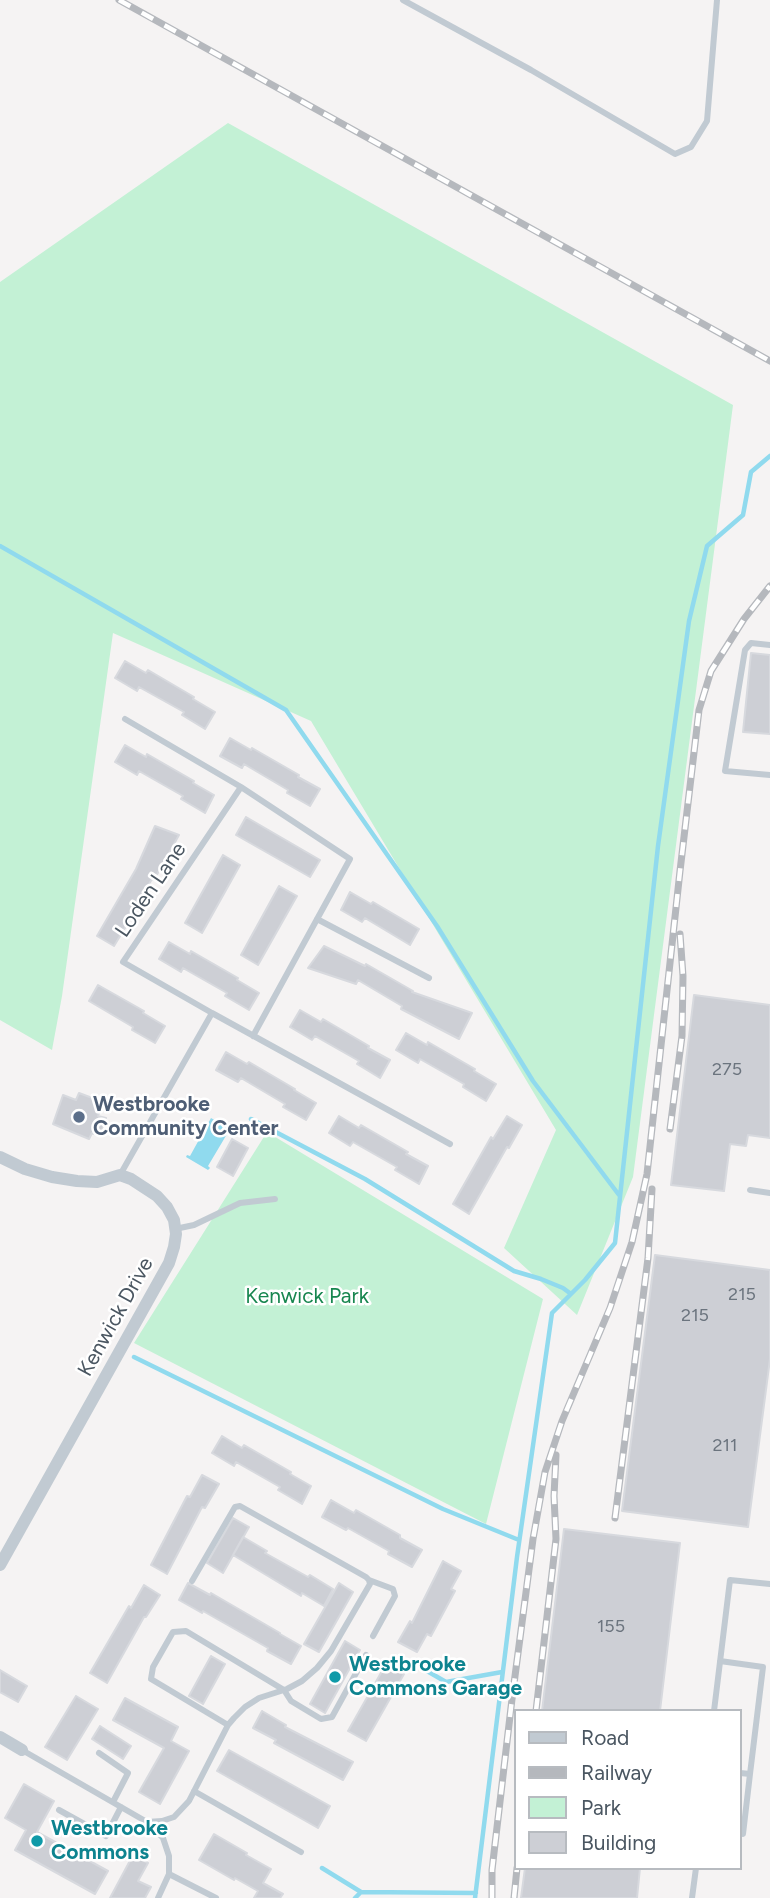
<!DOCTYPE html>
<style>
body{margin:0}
#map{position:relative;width:770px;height:1898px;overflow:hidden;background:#f5f3f3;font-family:Figtree,sans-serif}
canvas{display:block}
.legend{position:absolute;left:514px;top:1709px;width:228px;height:161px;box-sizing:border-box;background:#fff;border:2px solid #b7bbc0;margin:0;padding:9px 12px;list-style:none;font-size:21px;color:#4a5661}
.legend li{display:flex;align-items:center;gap:14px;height:35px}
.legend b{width:35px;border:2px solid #b7bbc0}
</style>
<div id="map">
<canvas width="770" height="1898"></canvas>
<ul class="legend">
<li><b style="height:9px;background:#c1cad2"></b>Road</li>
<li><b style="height:9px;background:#b5b8bd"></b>Railway</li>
<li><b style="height:19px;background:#c3f1d5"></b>Park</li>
<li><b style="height:19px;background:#cdcfd5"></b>Building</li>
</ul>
</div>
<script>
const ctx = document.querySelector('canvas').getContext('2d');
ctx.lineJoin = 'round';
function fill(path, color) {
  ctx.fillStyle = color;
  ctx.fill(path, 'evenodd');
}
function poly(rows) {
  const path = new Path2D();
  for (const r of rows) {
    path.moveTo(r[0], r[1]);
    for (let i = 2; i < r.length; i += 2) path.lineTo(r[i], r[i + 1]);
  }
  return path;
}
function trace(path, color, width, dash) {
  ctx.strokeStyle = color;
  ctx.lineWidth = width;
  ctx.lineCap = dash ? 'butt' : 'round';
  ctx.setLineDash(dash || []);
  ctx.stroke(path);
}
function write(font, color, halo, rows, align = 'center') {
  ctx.font = font + ' Figtree,sans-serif';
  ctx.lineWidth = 5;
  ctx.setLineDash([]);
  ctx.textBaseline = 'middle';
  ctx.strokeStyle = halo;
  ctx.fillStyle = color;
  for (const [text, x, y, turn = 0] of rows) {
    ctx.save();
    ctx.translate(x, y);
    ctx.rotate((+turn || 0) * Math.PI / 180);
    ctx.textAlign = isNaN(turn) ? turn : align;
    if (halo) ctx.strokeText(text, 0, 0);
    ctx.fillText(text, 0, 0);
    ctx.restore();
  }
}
const green = poly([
 [228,123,733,405,633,1177,577,1315,504,1248,556,1130,311,721,113,633,62,996,52,1050,0,1020,0,282],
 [267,1132,543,1299,486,1524,134,1343]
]);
const water = poly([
 [211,1118,230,1129,208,1166,210,1168,208,1170,186,1157,187,1155,190,1156]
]);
const stream = poly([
 [0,546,286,710,437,926,533,1081,619,1195],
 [251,1119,365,1179,514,1271,541,1279,563,1288,571,1294],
 [134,1357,443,1509,519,1540],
 [427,1671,446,1682,502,1672],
 [322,1868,361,1892],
 [355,1898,361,1892,476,1893],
 [475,1898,517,1557,552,1313,585,1280,615,1243,658,846,689,621,707,546,743,515,751,472,770,456]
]);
const building = poly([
 [751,653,770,655,770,734,743,732,751,653],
 [125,661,146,673,148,670,194,697,193,699,215,712,205,729,182,715,184,712,139,687,137,691,115,678,125,661],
 [230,738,251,750,252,748,299,775,298,777,320,789,310,806,287,793,288,790,244,764,242,768,220,756,230,738],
 [125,745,146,757,147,754,194,781,193,783,214,795,205,813,181,799,183,796,139,771,137,775,115,762,125,745],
 [246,817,320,860,310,877,236,835,246,817],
 [155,826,179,835,154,880,152,879,127,922,128,923,114,946,97,936,136,869,155,826],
 [223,855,240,865,202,933,185,923,223,855],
 [279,886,297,896,258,965,241,955,279,886],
 [350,892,371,904,373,902,419,929,410,945,365,918,362,922,341,910,350,892],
 [169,942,190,954,191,951,238,978,237,980,259,993,249,1010,225,996,227,993,183,968,181,972,159,959,169,942],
 [324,946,365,966,366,964,413,991,412,992,472,1013,459,1039,401,1009,402,1006,358,980,356,984,308,968,324,946],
 [98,985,144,1011,143,1013,165,1026,155,1043,132,1030,133,1027,89,1001,98,985],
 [694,995,770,1005,770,1138,748,1135,746,1146,730,1144,724,1191,671,1185,694,995],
 [300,1010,321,1022,323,1019,369,1046,368,1048,390,1060,380,1078,357,1064,359,1061,315,1036,312,1040,290,1027,300,1010],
 [406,1033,427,1045,428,1042,475,1069,474,1071,496,1084,486,1101,463,1087,464,1084,420,1059,418,1063,396,1050,406,1033],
 [226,1052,247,1064,249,1062,295,1089,294,1090,316,1103,306,1120,283,1107,285,1104,241,1078,238,1082,216,1070,226,1052],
 [79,1093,103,1102,98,1116,106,1118,100,1136,92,1133,89,1139,53,1124,63,1095,76,1100,79,1093],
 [339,1116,359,1128,361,1125,408,1152,406,1154,428,1166,419,1184,395,1170,397,1167,353,1142,350,1146,329,1133,339,1116],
 [507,1116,522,1125,509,1148,507,1147,469,1214,453,1204,491,1137,493,1139,507,1116],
 [232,1139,248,1148,233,1176,217,1167,232,1139],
 [655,1255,770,1270,770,1359,748,1527,622,1511,655,1255],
 [222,1436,242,1448,244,1445,291,1472,290,1474,311,1486,302,1504,278,1490,280,1487,236,1462,234,1466,212,1453,222,1436],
 [202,1475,219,1484,205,1508,202,1507,167,1574,151,1565,187,1496,190,1497,202,1475],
 [331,1500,354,1513,356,1510,400,1535,400,1538,422,1550,412,1567,388,1554,389,1551,348,1528,346,1530,322,1517,331,1500],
 [233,1518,249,1527,223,1573,207,1563,233,1518],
 [564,1529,680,1543,660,1711,542,1711,564,1529],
 [243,1537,267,1551,265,1553,308,1577,310,1575,333,1589,324,1606,302,1593,301,1596,233,1555,243,1537],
 [443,1561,461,1571,451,1589,455,1591,431,1636,427,1634,417,1652,398,1642,410,1621,412,1623,443,1561],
 [188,1583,210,1595,211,1593,280,1633,280,1634,301,1646,291,1664,267,1651,268,1648,203,1611,202,1613,179,1600,188,1583],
 [339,1583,353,1592,319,1652,304,1644,339,1583],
 [144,1585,160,1595,146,1617,144,1617,107,1683,90,1673,129,1606,131,1608,144,1585],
 [345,1641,360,1650,325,1713,310,1704,345,1641],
 [211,1656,225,1664,203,1704,189,1696,211,1656],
 [386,1664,404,1674,366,1741,348,1731,386,1664],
 [0,1670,27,1686,18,1702,0,1692,0,1670],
 [76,1696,98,1709,67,1760,45,1747,76,1696],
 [125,1698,178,1727,171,1741,189,1751,160,1804,139,1792,164,1748,113,1720,125,1698],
 [262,1711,286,1725,285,1727,353,1762,343,1780,274,1743,276,1740,253,1728,262,1711],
 [100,1726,131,1746,123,1759,92,1739,100,1726],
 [229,1750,330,1806,318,1828,217,1771,229,1750],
 [24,1784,54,1801,37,1832,108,1871,95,1894,15,1850,26,1830,5,1818,24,1784],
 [214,1834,247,1853,246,1855,271,1869,263,1883,283,1894,280,1898,254,1898,258,1891,235,1878,234,1880,199,1860,214,1834],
 [133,1855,148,1863,138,1881,151,1887,145,1898,110,1898,133,1855],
 [525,1868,640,1868,637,1898,521,1898,525,1868]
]);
const lane = poly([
 [403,0,531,70,675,154,691,147,707,121,717,0],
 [770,645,751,643,745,650,725,771,770,775],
 [125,719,241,787],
 [317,919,429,978],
 [212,1013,123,962,241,787,350,859,253,1036],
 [120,1175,212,1013,450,1144],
 [750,1190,770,1193],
 [175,1229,194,1225,240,1203,275,1199],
 [369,1580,393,1589,395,1596,373,1636],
 [720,1661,763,1667,750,1774,740,1773],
 [714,1711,730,1580,770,1584],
 [228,1725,151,1679,153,1667,173,1632,186,1631,284,1690,291,1701,321,1719,332,1717,366,1655],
 [22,1750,147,1822,162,1821,174,1817,189,1801,228,1725,234,1718,245,1707,259,1698,287,1689,302,1681,317,1668,331,1651,370,1584,369,1580,366,1577,240,1506,235,1507,192,1581],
 [99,1753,128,1773,113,1802],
 [194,1791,301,1852],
 [59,1810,106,1836,121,1807],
 [147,1822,163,1838,169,1856,169,1874,158,1898],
 [743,1834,750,1774],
 [169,1874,216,1898],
 [692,1898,696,1868]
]);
const street = poly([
 [0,1157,25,1169,52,1177,77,1181,97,1182,120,1175,131,1179,157,1196,167,1207,174,1220,176,1234,174,1247,169,1263,0,1565],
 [0,1737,22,1750]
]);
const rail = poly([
 [119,0,770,361],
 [670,1129,682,1036,683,976,680,934],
 [615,1518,648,1258,652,1189],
 [536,1711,556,1539,554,1496,556,1455],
 [492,1898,492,1870,512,1699,533,1539,545,1472,562,1421,610,1308,632,1242,647,1174,680,871,699,710,711,671,744,619,770,586],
 [514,1898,517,1868]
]);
const markers = [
 [79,1117,7,"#5c6f8a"],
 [335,1677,7,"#0f9aa8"],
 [37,1841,7,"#0f9aa8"]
];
const numberNames = [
 ["275",727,1070],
 ["215",742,1295],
 ["215",695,1316],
 ["211",725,1446],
 ["155",611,1627]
];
const streetNames = [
 ["Loden Lane",151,890,-56],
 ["Kenwick Drive",116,1317,-61]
];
const serviceNames = [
 ["Westbrooke",93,1105],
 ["Community Center",93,1129]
];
const parkNames = [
 ["Kenwick Park",307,1297]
];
const cultureNames = [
 ["Westbrooke",349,1665],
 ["Commons Garage",349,1689],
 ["Westbrooke",51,1829],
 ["Commons",51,1853]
];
fill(green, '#c3f1d5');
fill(water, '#90daee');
trace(stream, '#90daee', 4.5);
fill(building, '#cdcfd5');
trace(building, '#d7d9de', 2);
trace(lane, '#c1cad2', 6);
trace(street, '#c1cad2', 12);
trace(rail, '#b5b8bd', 7);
trace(rail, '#fff', 4.5, [13]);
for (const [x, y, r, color] of markers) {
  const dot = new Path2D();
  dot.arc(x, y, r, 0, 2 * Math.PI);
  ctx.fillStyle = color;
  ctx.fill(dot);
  trace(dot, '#fff', 2.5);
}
write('18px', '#6b747e', null, numberNames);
write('21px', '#4a5661', '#fff', streetNames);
write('bold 21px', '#4e5e75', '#fff', serviceNames, 'left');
write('21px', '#17864f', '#fff', parkNames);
write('bold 21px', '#0d838f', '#fff', cultureNames, 'left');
</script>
